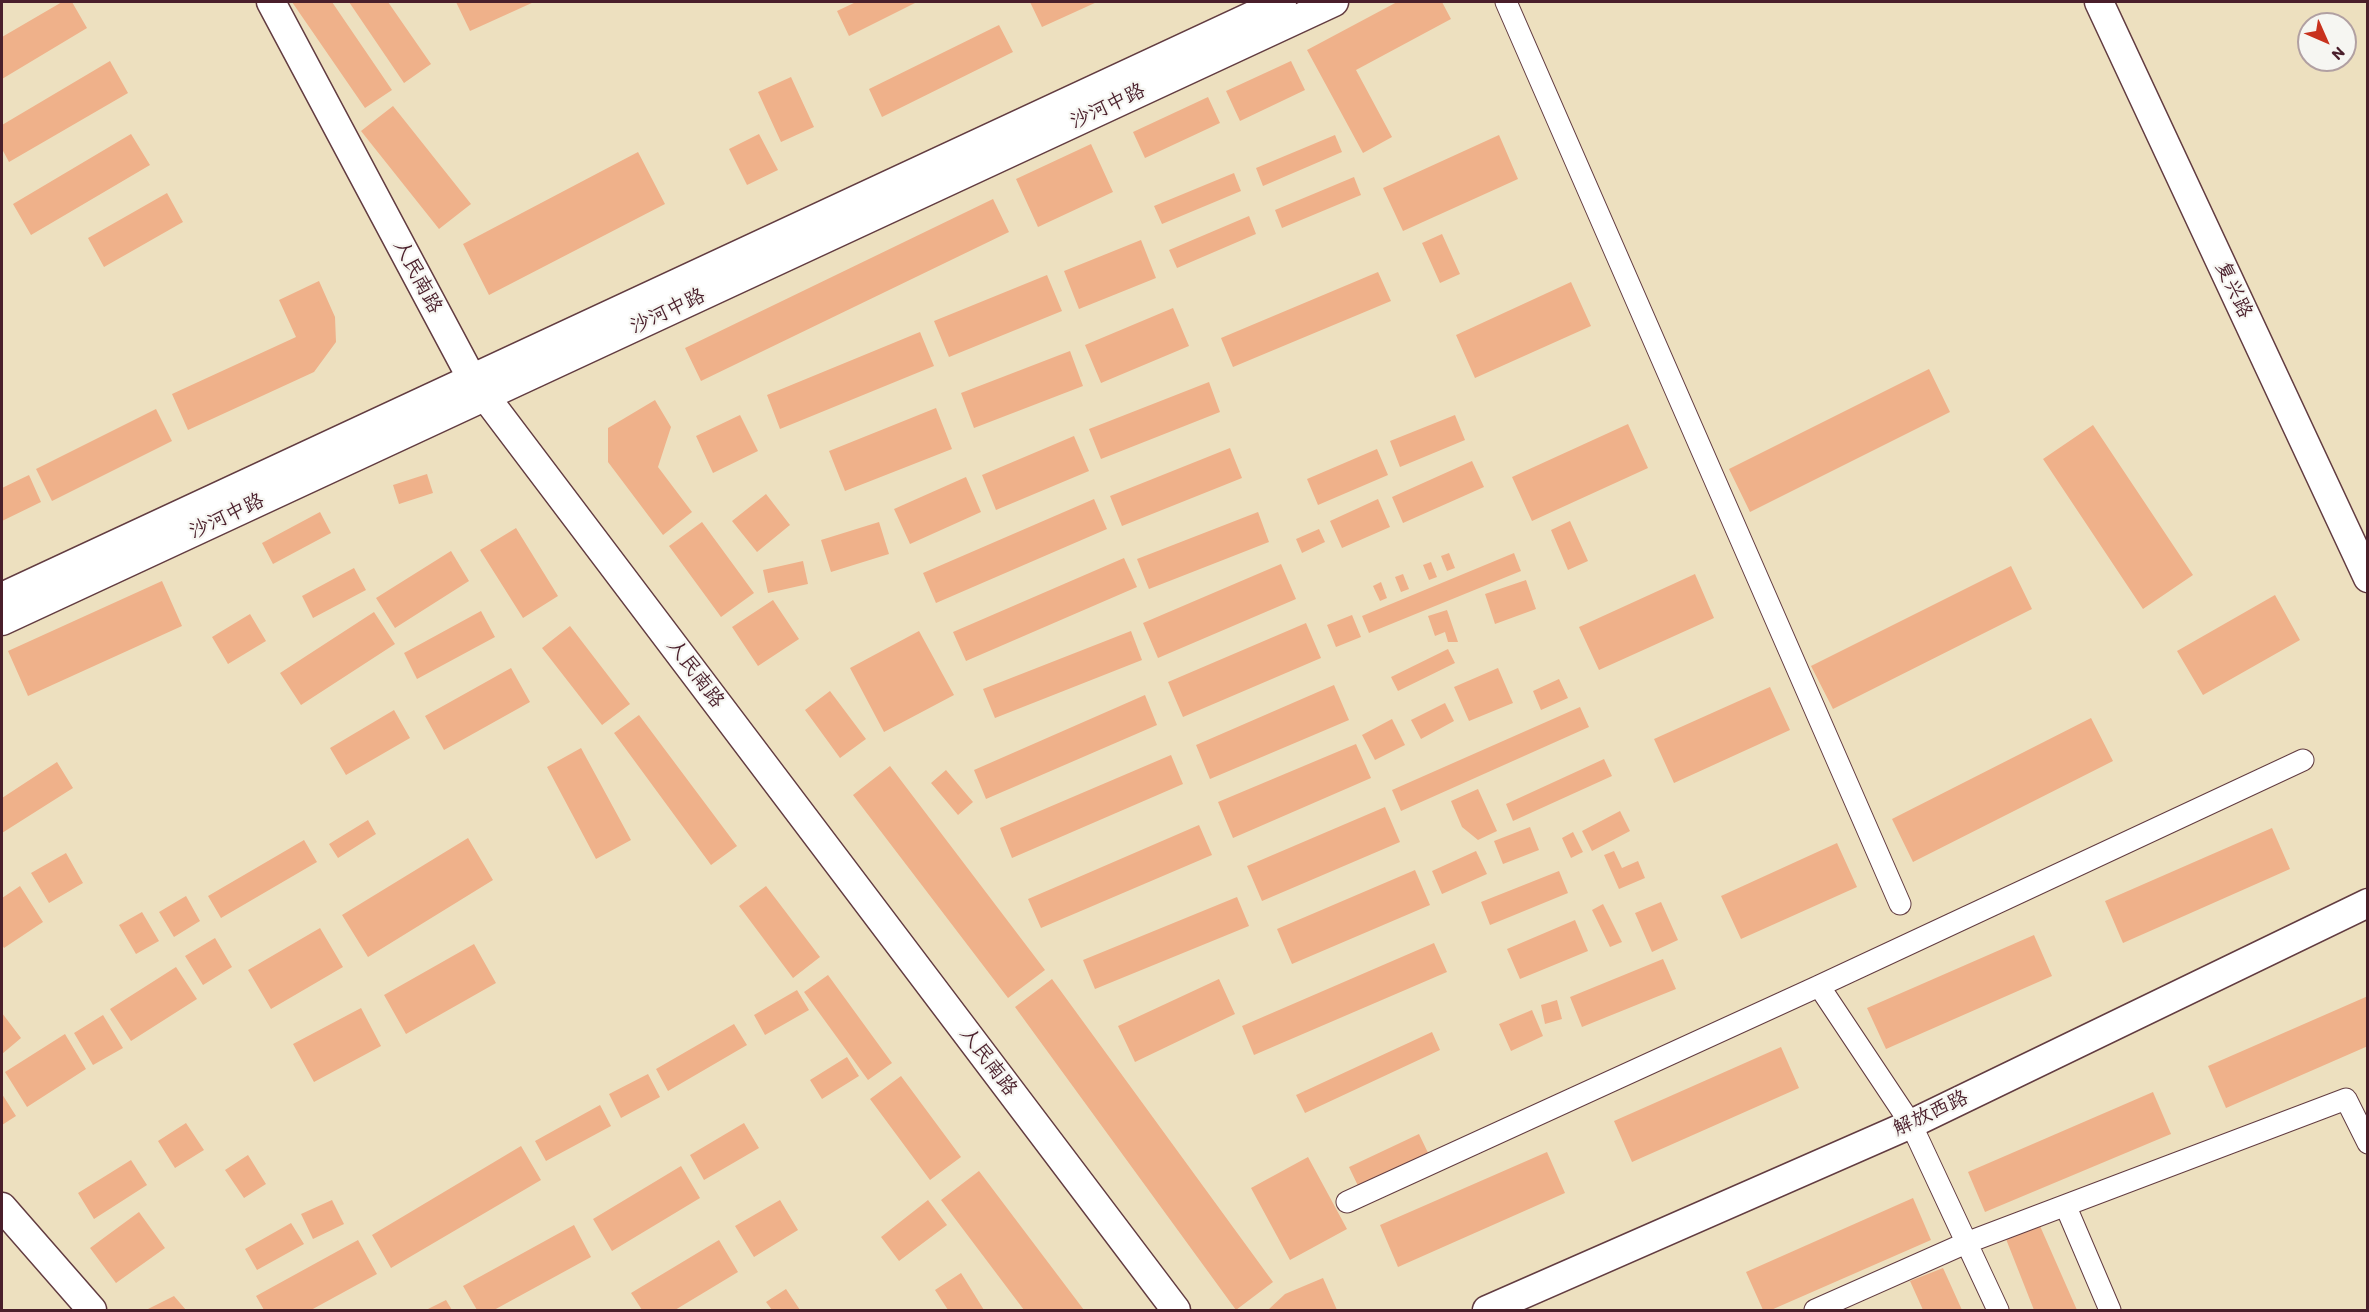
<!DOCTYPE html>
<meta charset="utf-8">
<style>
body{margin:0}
#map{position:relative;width:2369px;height:1312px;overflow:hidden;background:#ede0bf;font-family:Itim,sans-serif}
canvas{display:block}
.frame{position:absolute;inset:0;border:3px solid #4a1f2b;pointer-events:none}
.north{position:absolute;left:2297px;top:12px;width:60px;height:60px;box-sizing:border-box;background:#f6f6f2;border:2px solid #b1a0a2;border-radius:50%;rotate:135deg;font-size:16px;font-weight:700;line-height:24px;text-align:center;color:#4a1f2b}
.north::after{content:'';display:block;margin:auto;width:21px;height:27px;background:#c8321e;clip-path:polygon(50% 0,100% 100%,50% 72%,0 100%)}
</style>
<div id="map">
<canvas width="2369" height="1312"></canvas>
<div class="frame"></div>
<div class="north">N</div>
</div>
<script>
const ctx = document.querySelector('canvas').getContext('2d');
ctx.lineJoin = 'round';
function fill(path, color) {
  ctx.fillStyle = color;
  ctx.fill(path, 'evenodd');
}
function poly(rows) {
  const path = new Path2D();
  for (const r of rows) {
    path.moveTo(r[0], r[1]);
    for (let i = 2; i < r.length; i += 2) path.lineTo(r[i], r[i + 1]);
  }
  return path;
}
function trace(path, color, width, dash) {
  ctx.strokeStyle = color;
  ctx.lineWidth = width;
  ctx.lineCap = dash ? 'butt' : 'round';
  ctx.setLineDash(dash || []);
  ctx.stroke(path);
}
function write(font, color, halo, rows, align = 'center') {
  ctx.font = font + ' Itim,"LXGW WenKai TC",sans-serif';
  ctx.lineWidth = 4.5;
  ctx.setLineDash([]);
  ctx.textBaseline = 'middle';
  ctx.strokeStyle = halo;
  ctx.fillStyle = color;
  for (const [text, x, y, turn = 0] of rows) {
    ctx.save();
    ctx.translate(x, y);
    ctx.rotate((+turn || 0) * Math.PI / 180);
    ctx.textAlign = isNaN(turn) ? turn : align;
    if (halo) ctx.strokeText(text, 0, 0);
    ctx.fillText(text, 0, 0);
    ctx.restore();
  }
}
const building = poly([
 [62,2,72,2,87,28,2,79,2,37],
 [292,2,332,2,392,90,365,108],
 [349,2,388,2,431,64,404,83],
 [456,2,534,2,470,31],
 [856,2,917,2,849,36,837,11],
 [1030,2,1097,2,1042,27],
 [1397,2,1442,2,1451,19,1356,70,1392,137,1363,153,1307,50],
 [999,25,1013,52,882,117,869,89],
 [110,61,128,93,9,162,2,149,2,125],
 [1291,61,1305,90,1240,121,1226,91],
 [791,77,814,127,781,142,758,92],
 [1208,97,1220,123,1145,158,1133,132],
 [393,106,471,204,439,229,361,131],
 [131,134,150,165,31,235,13,204],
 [759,134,778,170,747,185,729,149],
 [1335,135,1342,152,1263,186,1256,168],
 [1499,135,1518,179,1403,231,1383,188],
 [1091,144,1113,192,1038,227,1016,179],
 [638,152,665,204,489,295,463,244],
 [1234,173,1241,191,1162,224,1154,206],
 [1354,177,1361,195,1282,228,1275,210],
 [167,193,183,222,104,267,88,238],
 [993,199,1009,232,701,381,685,348],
 [1249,216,1256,234,1177,268,1169,250],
 [1442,234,1460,274,1440,283,1422,243],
 [1141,240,1156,278,1079,309,1064,271],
 [1378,272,1391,301,1233,367,1221,338],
 [1047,275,1062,311,949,357,934,321],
 [319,281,335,317,336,342,314,372,188,430,172,394,296,337,279,300],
 [1571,282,1591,326,1475,378,1456,335],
 [1173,308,1189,346,1101,383,1085,345],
 [920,332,934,366,780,429,767,395],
 [1070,351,1083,386,974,428,961,393],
 [1929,369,1950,412,1750,512,1729,469],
 [1209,382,1220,412,1101,459,1089,429],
 [655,400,671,427,658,467,692,512,663,535,608,462,608,428],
 [936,408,952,449,845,491,829,451],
 [156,409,172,441,52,501,36,469],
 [740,415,758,451,713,473,696,436],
 [1455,415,1465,440,1400,467,1390,441],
 [1628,424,1648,468,1532,521,1512,477],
 [2093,425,2193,575,2143,609,2043,459],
 [1074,436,1089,471,996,510,982,475],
 [1230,448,1242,478,1122,526,1110,496],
 [1377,449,1388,475,1318,505,1307,479],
 [1472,461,1484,487,1403,523,1392,497],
 [427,474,433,493,399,504,393,485],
 [29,475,41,502,2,521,2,488],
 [966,477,981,512,910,544,894,509],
 [766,494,790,525,757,552,732,521],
 [1094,499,1107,529,936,603,923,573],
 [1378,499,1390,527,1342,548,1330,521],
 [320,512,331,533,273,564,262,543],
 [1258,512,1269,542,1149,589,1137,559],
 [1570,521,1588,561,1568,570,1551,530],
 [702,522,754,593,721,617,669,546],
 [879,522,889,554,831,572,821,540],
 [516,528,558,596,523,618,480,550],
 [1319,529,1325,542,1302,553,1296,539],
 [451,551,469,581,395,628,376,598],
 [1449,553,1455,568,1447,571,1441,556],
 [1514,553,1521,571,1369,633,1362,616],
 [1124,558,1137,587,966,661,953,632],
 [803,561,808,584,768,593,763,570],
 [1431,562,1437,577,1429,580,1423,565],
 [1281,564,1296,599,1158,658,1143,623],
 [2011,566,2032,609,1833,709,1811,666],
 [354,568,366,590,313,618,302,596],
 [1403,574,1409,589,1401,592,1395,577],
 [1695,574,1714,618,1599,670,1579,627],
 [1526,580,1536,609,1495,624,1485,594],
 [162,581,182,626,28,696,8,651],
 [1381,582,1387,598,1380,601,1373,586],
 [2275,595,2300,640,2203,695,2177,651],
 [773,600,799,639,758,666,732,627],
 [1447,610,1458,642,1448,642,1445,632,1435,636,1428,616],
 [481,611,495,637,417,679,404,653],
 [374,612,395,644,301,705,280,673],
 [250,614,266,641,228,664,212,637],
 [1352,615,1361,637,1336,647,1327,625],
 [1306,623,1321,658,1183,717,1168,682],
 [570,626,630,704,602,725,542,648],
 [919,631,954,695,884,732,850,668],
 [1131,631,1142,660,995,718,983,689],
 [1448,649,1455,663,1398,691,1391,677],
 [511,668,530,702,444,750,425,716],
 [1498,668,1513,703,1469,721,1454,687],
 [1559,679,1568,698,1541,710,1533,691],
 [1334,685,1349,720,1210,779,1196,745],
 [1770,687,1790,730,1674,783,1654,739],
 [830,691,866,739,840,758,805,710],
 [1145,695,1157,725,986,799,974,770],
 [1445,703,1454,721,1421,739,1411,720],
 [1580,707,1589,727,1401,811,1392,790],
 [394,710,410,738,346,775,330,748],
 [639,715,737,846,711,865,614,733],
 [2091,718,2113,761,1913,862,1892,819],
 [1392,719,1405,745,1375,760,1362,735],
 [1356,744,1371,778,1233,838,1218,802],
 [581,748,631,840,596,859,547,767],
 [1171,755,1183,784,1012,858,1000,828],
 [1604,759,1612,776,1513,821,1506,804],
 [57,762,73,788,2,833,2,798],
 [890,766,1045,970,1008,998,853,795],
 [946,770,973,802,958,815,931,783],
 [1478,789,1497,831,1478,840,1462,827,1451,801],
 [1385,807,1400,842,1262,901,1247,866],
 [1620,811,1630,831,1592,851,1582,831],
 [368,820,376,834,338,858,329,844],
 [1199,825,1212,855,1041,928,1028,899],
 [1530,827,1539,850,1503,864,1494,841],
 [2272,828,2290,869,2123,943,2105,901],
 [1573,832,1583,852,1571,858,1562,838],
 [468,838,493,880,368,957,342,915],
 [304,840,317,862,221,918,208,896],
 [1837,843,1857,887,1741,939,1721,896],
 [1476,851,1487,874,1442,894,1432,871],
 [1614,851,1622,868,1638,861,1645,878,1619,889,1604,855],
 [66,853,83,883,49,903,31,873],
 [1415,870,1430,905,1292,964,1277,929],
 [1559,871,1568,893,1490,925,1481,902],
 [20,886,43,922,4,948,2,945,2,898],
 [766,886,820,957,793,978,739,906],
 [186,896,200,921,174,937,159,912],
 [1237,897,1249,926,1095,989,1083,960],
 [1661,902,1678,940,1652,952,1635,913],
 [1603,904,1622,942,1610,947,1592,910],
 [142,912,159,941,136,954,119,925],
 [1575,920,1588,951,1520,979,1507,949],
 [320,928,343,967,271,1009,248,970],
 [2034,935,2052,976,1886,1049,1867,1008],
 [215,938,232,967,203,985,185,956],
 [1434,943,1447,972,1254,1055,1242,1026],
 [474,944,496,983,406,1034,384,995],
 [1663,959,1676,989,1582,1027,1570,997],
 [176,967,197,999,131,1041,110,1009],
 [828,975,892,1063,868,1080,804,992],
 [1052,979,1273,1282,1236,1310,1015,1007],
 [1219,979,1235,1014,1135,1062,1118,1026],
 [797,990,809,1010,765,1035,754,1015],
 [2368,996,2368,1046,2226,1108,2208,1066],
 [1557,1000,1562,1019,1545,1024,1541,1005],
 [361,1008,381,1046,314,1082,293,1044],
 [1532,1010,1543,1036,1511,1051,1499,1024],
 [2,1013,21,1038,2,1054],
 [103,1015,123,1048,93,1065,74,1033],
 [734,1024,747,1045,668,1091,656,1069],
 [1432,1032,1440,1050,1305,1113,1296,1095],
 [65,1034,86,1069,27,1107,5,1072],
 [1781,1047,1799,1088,1632,1162,1614,1121],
 [847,1057,859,1076,822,1099,810,1080],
 [648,1074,660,1097,621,1118,609,1094],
 [901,1076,961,1157,930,1180,870,1099],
 [2153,1092,2171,1134,1985,1212,1968,1172],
 [2,1094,16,1116,2,1125],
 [600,1105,611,1126,546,1161,535,1141],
 [186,1123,204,1150,175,1168,158,1141],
 [744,1123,759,1148,704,1180,690,1155],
 [1419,1134,1430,1157,1360,1190,1349,1167],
 [521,1146,541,1180,391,1268,372,1235],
 [1547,1152,1565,1193,1398,1267,1380,1225],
 [248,1155,266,1184,244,1198,225,1170],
 [1308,1157,1347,1229,1290,1260,1251,1188],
 [131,1160,147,1185,94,1219,78,1193],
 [681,1166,700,1198,612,1251,593,1219],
 [979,1171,1084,1310,1024,1310,941,1200],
 [1913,1198,1931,1240,1771,1310,1763,1310,1746,1272],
 [332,1200,344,1224,313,1239,301,1214],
 [780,1200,798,1230,754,1257,735,1226],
 [928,1200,947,1225,899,1261,881,1237],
 [139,1212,165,1248,116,1283,90,1248],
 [291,1223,304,1244,257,1270,245,1249],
 [574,1225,591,1257,494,1310,477,1310,463,1286],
 [2040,1226,2077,1310,2034,1310,2006,1239],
 [358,1240,377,1274,311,1310,264,1310,256,1296],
 [719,1240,738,1272,675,1310,642,1310,631,1293],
 [1943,1268,1962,1310,1923,1310,1910,1281],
 [961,1273,984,1310,948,1310,935,1290],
 [1323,1278,1337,1310,1268,1310,1285,1294],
 [786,1289,800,1310,772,1310,766,1302],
 [174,1296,186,1310,146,1310],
 [446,1300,452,1310,426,1310]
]);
const street = poly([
 [1506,2,1900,904],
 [1347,1202,1819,986],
 [2066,1207,2110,1310],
 [1815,1310,1966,1243,2346,1099,2368,1143],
 [1998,1310,1911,1124,1819,986,2303,760]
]);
const secondary = poly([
 [271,2,472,379,1176,1310],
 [2099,2,2368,578],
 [2,597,1282,2],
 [2,621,1334,2],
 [2,1207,92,1310],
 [1487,1310,1911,1124,2368,903]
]);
const streetNames = [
 ["沙河中路",1108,107,-25],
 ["人民南路",417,277,62],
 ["复兴路",2233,290,65],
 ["沙河中路",668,312,-25],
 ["沙河中路",227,517,-25],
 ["人民南路",695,674,53],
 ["人民南路",988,1062,53],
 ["解放西路",1931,1114,-25]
];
fill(building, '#efb18a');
trace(street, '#623c41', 23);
trace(secondary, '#623c41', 31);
trace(street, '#fff', 21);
trace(secondary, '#fff', 28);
write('20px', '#4a1f2b', '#f6f6f2', streetNames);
</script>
